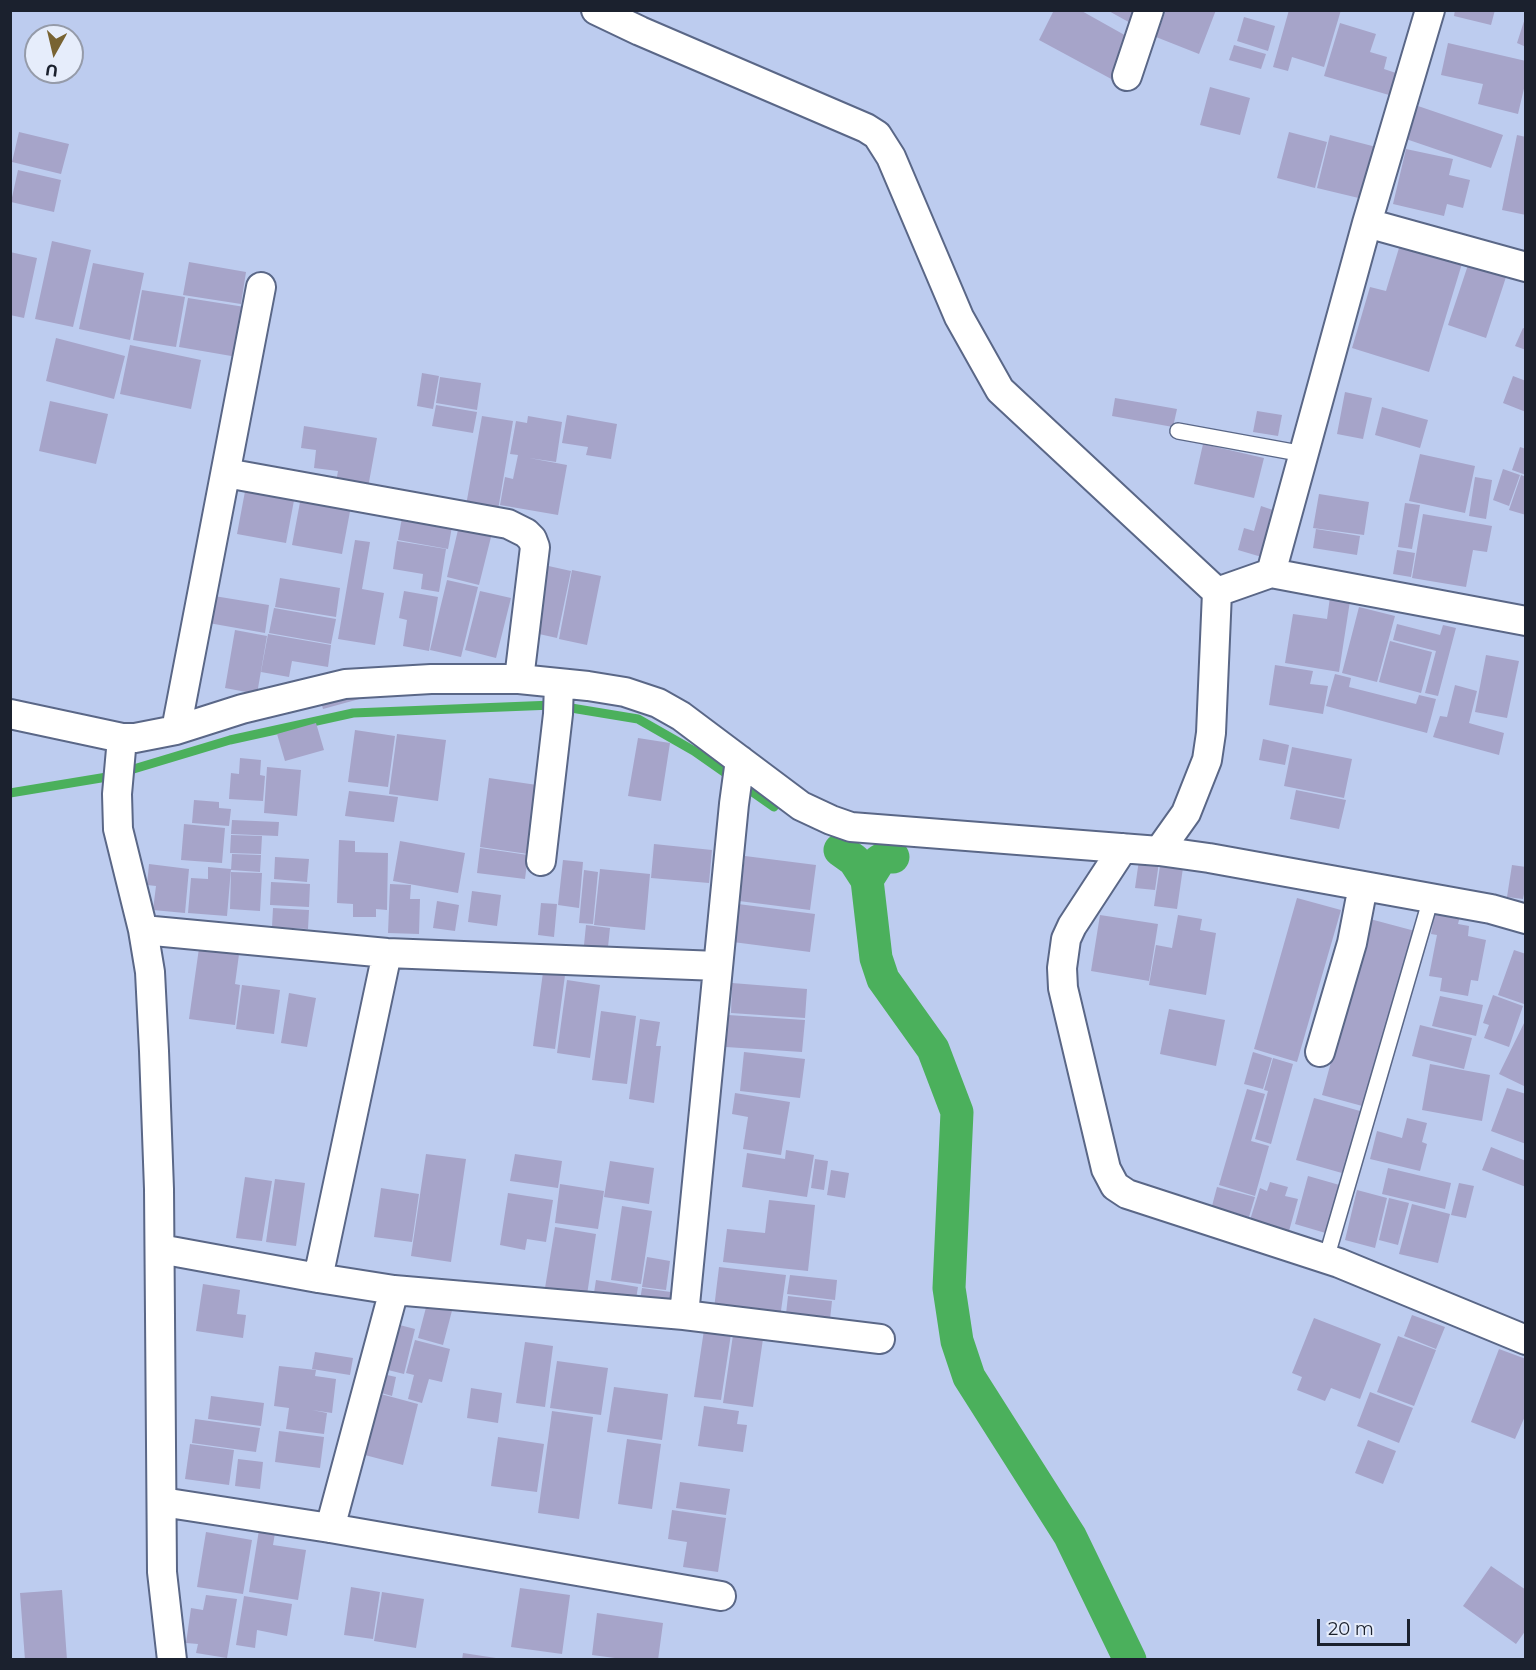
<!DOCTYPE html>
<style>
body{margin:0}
#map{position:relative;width:1536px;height:1670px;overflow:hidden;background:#bdccef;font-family:Montserrat,sans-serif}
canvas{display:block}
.frame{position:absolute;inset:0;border:12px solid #1b212e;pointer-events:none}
.north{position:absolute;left:24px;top:24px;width:60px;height:60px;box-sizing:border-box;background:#e6edfb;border:2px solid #959ba9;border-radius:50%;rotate:188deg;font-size:16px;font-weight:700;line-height:24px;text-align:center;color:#1b212e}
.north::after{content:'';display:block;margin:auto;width:21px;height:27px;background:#786332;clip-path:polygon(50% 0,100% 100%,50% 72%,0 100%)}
.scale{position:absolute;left:1317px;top:1619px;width:93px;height:27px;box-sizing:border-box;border:3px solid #1b212e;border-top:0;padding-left:8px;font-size:18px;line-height:21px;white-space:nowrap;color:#1b212e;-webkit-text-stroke:4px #e6edfb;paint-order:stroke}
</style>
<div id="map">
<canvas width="1536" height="1670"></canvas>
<div class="frame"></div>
<div class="north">U</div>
<div class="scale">20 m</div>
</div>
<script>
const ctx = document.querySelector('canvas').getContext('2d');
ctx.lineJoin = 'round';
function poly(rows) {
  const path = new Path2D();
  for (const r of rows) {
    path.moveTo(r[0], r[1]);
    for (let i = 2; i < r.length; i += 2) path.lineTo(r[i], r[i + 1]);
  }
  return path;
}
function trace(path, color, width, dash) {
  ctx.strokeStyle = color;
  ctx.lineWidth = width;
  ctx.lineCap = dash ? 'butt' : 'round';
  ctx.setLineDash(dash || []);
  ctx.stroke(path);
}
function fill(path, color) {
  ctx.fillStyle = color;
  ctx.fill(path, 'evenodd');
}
const stream = poly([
 [10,793,107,777,230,740,353,713,553,705,638,719,694,751,774,807]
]);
const canal = poly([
 [840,850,854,860,867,880,876,958,883,979,933,1049,957,1112,949,1288,957,1341,969,1377,1070,1536,1130,1660],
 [867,880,879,861,886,857,893,857]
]);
const building = poly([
 [1054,10,1080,10,1137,42,1115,81,1039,40],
 [1107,10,1142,10,1134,25],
 [1166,10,1216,10,1199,54,1156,37],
 [1289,10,1341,10,1324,67,1292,57,1288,71,1273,67],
 [1455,10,1495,10,1491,25,1454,16],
 [1244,17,1275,26,1268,51,1237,41],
 [1525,18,1526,18,1526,47,1517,43],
 [1340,23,1376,34,1370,52,1387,57,1384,69,1396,73,1389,95,1324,76],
 [1448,43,1526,61,1526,80,1518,114,1478,104,1483,84,1441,75],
 [1234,45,1266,54,1261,69,1229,60],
 [1210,87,1250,98,1240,135,1200,125],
 [1418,106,1503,135,1491,168,1406,139],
 [19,132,69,144,61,174,12,162],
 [1289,132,1327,142,1315,188,1277,178],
 [1330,135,1380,148,1367,200,1317,188],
 [1517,135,1526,137,1526,215,1502,210],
 [1406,149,1453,159,1449,175,1470,180,1463,208,1447,204,1444,216,1393,204],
 [18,170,61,180,54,212,11,202],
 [1402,238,1464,257,1429,372,1352,348,1370,287,1386,291],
 [52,241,91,250,73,327,35,319],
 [10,252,37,258,24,318,10,315],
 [1471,256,1507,274,1486,338,1448,325],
 [189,262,246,272,241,304,183,295],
 [93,263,144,273,130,340,79,329],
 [142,290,185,297,176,347,133,340],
 [188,298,251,308,243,358,179,347],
 [1523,328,1526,329,1526,350,1515,346],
 [56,338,125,356,114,399,46,381],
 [130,345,201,360,191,409,120,394],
 [422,373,439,376,433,409,417,406],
 [1513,376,1526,381,1526,412,1503,403],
 [440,377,481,383,477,410,436,403],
 [1345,392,1372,398,1363,439,1337,434],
 [1115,398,1177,409,1173,427,1112,416],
 [50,401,108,414,96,464,39,451],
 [436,405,477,412,473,433,432,426],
 [1382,407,1428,420,1420,448,1375,435],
 [1257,411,1282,415,1278,436,1253,432],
 [567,415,617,424,611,459,586,455,588,447,562,443],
 [482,416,513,421,497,516,465,511],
 [528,416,562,422,556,462,529,458,567,465,558,515,500,505,505,477,513,479,518,455,510,454,516,421,527,423],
 [304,426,377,438,367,493,335,488,338,471,314,468,316,450,301,448],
 [1203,444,1264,458,1254,498,1194,484],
 [1520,447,1526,449,1526,475,1512,470],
 [1420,454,1475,466,1465,513,1409,501],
 [1503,469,1520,475,1509,506,1493,500],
 [1521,475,1526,477,1526,515,1509,510],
 [1475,477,1492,480,1486,519,1469,516],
 [246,486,295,495,286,543,237,534],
 [1319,494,1369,502,1364,535,1313,528],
 [301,497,351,506,342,554,292,545],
 [1405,503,1420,505,1412,549,1398,547],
 [1261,506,1279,512,1265,558,1238,550,1244,528,1254,531],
 [403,512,453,521,448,549,398,540],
 [1423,514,1492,526,1487,552,1473,550,1466,587,1412,578],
 [461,517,494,525,479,585,447,577],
 [1316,529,1360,536,1357,555,1313,548],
 [355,540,370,542,362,589,384,593,375,645,338,639],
 [397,541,446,549,439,592,421,589,423,574,393,569],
 [1397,550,1415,553,1411,577,1393,574],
 [544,565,571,571,557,638,530,632],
 [572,570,601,576,587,645,559,639],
 [280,578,340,588,336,617,275,607],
 [447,580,478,587,461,657,430,650],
 [404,591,438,597,429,651,403,646,407,620,399,618],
 [480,591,511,598,496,658,465,650],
 [208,595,269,605,265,633,203,622],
 [1330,597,1350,601,1339,672,1285,663,1293,614,1327,619],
 [1359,607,1395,616,1377,682,1342,673],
 [274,608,336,619,331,644,269,633],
 [1397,624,1440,635,1443,625,1456,628,1438,696,1425,693,1436,651,1393,640],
 [235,630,267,636,257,694,225,688],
 [268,634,331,645,328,667,292,661,289,677,261,672],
 [1390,641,1432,652,1421,693,1379,682],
 [1486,655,1519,661,1507,718,1475,712],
 [1275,665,1313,671,1310,684,1328,686,1323,714,1269,705],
 [1335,674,1351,678,1349,687,1416,704,1419,695,1436,699,1427,733,1326,706],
 [359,684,363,698,323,709,319,695],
 [1455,685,1477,691,1469,723,1504,733,1499,755,1433,737,1440,716,1447,717],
 [316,723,324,750,285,761,277,734],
 [355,730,395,736,388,787,348,782],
 [397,734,446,740,438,801,389,794],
 [638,738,670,743,661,801,628,796],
 [1263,739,1289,745,1285,765,1259,760],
 [1292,747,1352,759,1344,798,1284,786],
 [240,758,261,760,260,775,265,776,263,801,229,799,231,773,239,774],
 [267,767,301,770,297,816,264,813],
 [489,778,537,785,528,854,480,847],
 [1296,790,1346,800,1339,829,1290,819],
 [349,791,398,797,394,822,345,816],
 [194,800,219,802,219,808,231,809,229,826,192,823],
 [232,820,279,822,278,836,231,834],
 [184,824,225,828,222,863,181,860],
 [231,835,262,836,261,854,230,853],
 [339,840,355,841,355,852,388,853,387,910,376,909,376,917,353,917,353,904,337,903],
 [400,841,465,853,458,893,393,881],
 [654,844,712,850,709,883,651,878],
 [480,848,528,855,525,879,477,873],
 [232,854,261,855,260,872,231,870],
 [745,856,816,865,810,910,739,901],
 [275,857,309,859,307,882,274,879],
 [1161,859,1184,861,1177,909,1154,906],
 [563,860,583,862,579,908,558,905],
 [1139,860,1159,862,1155,890,1135,888],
 [149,864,189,869,185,913,153,910,156,886,147,885],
 [1512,865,1526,867,1526,894,1524,894,1523,899,1507,897],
 [208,867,231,869,227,916,188,913,191,878,208,879],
 [600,869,650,874,645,930,594,925],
 [584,870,598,872,593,924,579,923],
 [231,872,262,873,260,911,230,909],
 [271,882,310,884,309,907,270,905],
 [390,884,411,885,410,899,420,899,419,934,388,933],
 [472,891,501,895,497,926,468,922],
 [1297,898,1341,910,1297,1062,1254,1049],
 [437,901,459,905,455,931,433,928],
 [541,903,557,904,554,937,538,935],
 [738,904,815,914,810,952,733,942],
 [273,908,309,910,308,929,272,927],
 [1435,911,1460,916,1458,924,1469,926,1468,936,1486,940,1478,981,1471,980,1468,996,1440,991,1442,978,1429,976,1437,935,1431,934],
 [1100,915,1158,924,1149,981,1091,971],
 [1178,915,1202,919,1200,930,1216,933,1206,995,1149,985,1156,945,1172,948],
 [1370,919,1415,931,1366,1107,1322,1095],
 [586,925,610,928,608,947,584,945],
 [200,941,240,947,235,984,240,985,235,1025,189,1019],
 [1514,950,1526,954,1524,1004,1498,995],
 [544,965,566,968,555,1049,533,1046],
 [567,980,600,985,590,1058,557,1053],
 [732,983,807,989,805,1018,731,1013],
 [242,985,280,990,274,1034,236,1029],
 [289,993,316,998,307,1047,281,1043],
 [1493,995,1523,1006,1509,1047,1484,1038,1489,1025,1483,1023],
 [1440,996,1483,1005,1476,1036,1432,1026],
 [1169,1009,1225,1020,1216,1066,1160,1054],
 [601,1011,636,1016,627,1084,592,1080],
 [728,1015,805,1020,802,1052,726,1047],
 [640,1019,660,1022,656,1046,661,1046,654,1103,629,1099],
 [1526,1019,1526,1087,1499,1074],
 [1420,1025,1472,1038,1464,1069,1412,1056],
 [744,1052,805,1059,800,1098,740,1091],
 [1253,1052,1272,1058,1263,1089,1244,1084],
 [1273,1058,1293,1064,1271,1144,1255,1139,1268,1091,1264,1090],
 [1430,1064,1490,1075,1482,1121,1422,1110],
 [1507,1088,1526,1094,1526,1144,1491,1131],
 [1247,1089,1265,1094,1251,1141,1269,1146,1255,1196,1219,1185],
 [735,1093,790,1102,781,1155,743,1149,748,1117,732,1114],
 [1314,1098,1367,1113,1349,1175,1296,1160],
 [1407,1118,1427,1123,1422,1142,1427,1144,1420,1171,1370,1159,1377,1131,1402,1138],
 [1491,1147,1526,1161,1526,1187,1482,1170],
 [786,1150,814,1155,807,1197,742,1187,747,1153,785,1159],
 [426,1154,466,1159,451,1262,411,1256],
 [515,1154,562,1161,558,1188,510,1181],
 [815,1159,828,1161,824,1190,811,1188],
 [610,1161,654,1168,649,1204,604,1197],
 [1388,1168,1451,1183,1445,1209,1382,1194],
 [831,1170,849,1173,845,1198,827,1195],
 [1308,1176,1343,1186,1329,1234,1295,1224],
 [245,1177,272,1181,262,1241,236,1238],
 [275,1179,305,1183,296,1246,266,1242],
 [1270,1182,1288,1187,1285,1196,1298,1199,1289,1231,1250,1220,1260,1188,1267,1191],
 [1459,1183,1474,1186,1466,1218,1451,1215],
 [560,1184,604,1191,598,1229,555,1223],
 [1217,1187,1255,1197,1249,1217,1212,1206],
 [381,1188,419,1194,412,1242,374,1237],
 [1357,1190,1387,1198,1375,1248,1345,1240],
 [508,1193,553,1200,546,1242,527,1239,525,1250,500,1245],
 [1389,1198,1409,1203,1398,1245,1379,1240],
 [769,1200,815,1205,808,1271,723,1262,727,1229,765,1233],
 [1412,1204,1450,1214,1438,1263,1399,1254],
 [622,1206,652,1211,641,1284,611,1280],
 [555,1227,596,1234,587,1295,545,1288],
 [647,1257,670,1261,666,1290,642,1287],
 [719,1267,786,1275,779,1325,713,1317],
 [790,1275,837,1280,835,1300,787,1294],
 [596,1280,638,1287,635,1305,593,1299],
 [203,1284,240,1290,237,1314,246,1315,243,1338,196,1331],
 [642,1288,685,1294,682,1313,639,1306],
 [429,1296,454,1303,443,1345,418,1338],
 [788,1296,832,1301,829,1329,785,1323],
 [1412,1315,1445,1327,1436,1349,1404,1336],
 [1314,1318,1381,1344,1360,1399,1331,1388,1325,1401,1297,1390,1302,1377,1292,1373],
 [392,1323,415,1329,404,1374,380,1368],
 [704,1330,731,1334,721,1400,694,1397],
 [733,1335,763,1339,753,1407,723,1403],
 [1398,1336,1436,1350,1414,1406,1377,1392],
 [415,1340,450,1349,442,1382,429,1379,422,1403,408,1399,414,1375,406,1373],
 [525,1342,553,1346,545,1407,516,1403],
 [1499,1349,1526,1359,1526,1414,1515,1439,1471,1422],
 [315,1352,353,1358,350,1375,312,1369],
 [557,1361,608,1368,601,1415,550,1408],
 [279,1366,316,1370,315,1376,336,1379,332,1413,312,1410,327,1413,324,1434,286,1429,289,1408,274,1406],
 [378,1373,396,1377,392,1396,374,1391],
 [614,1387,668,1394,662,1440,607,1432],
 [471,1388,502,1393,498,1423,467,1418],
 [1370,1392,1413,1408,1399,1443,1357,1426],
 [377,1393,418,1404,403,1465,361,1454],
 [211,1396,264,1403,261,1426,208,1419],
 [704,1406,739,1411,737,1424,747,1425,743,1452,698,1446],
 [552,1411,593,1417,579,1519,538,1513],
 [195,1419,260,1428,256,1452,192,1443],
 [279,1431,324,1437,320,1468,275,1462],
 [498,1437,544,1444,537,1492,491,1486],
 [627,1439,661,1444,652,1509,618,1504],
 [1368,1440,1396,1451,1383,1484,1355,1473],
 [190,1444,234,1450,229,1485,185,1479],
 [238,1459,263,1462,260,1489,235,1486],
 [680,1482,730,1489,726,1515,676,1508],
 [672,1510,726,1518,718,1572,683,1567,687,1542,668,1539],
 [259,1530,275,1533,273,1545,306,1550,298,1600,249,1592],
 [206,1532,252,1540,243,1594,197,1587],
 [1491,1566,1526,1590,1526,1630,1516,1644,1463,1606],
 [351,1587,380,1592,373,1639,344,1635],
 [520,1588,570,1595,562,1654,511,1647],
 [62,1590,67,1660,25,1660,20,1593],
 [382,1592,424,1599,416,1648,374,1641],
 [206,1595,237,1599,227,1658,196,1653,198,1644,186,1643,191,1608,203,1610],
 [244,1596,292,1604,287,1636,257,1630,255,1648,236,1645],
 [597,1613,663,1623,658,1660,615,1660,615,1658,592,1655],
 [463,1653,496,1658,496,1660,462,1660]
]);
const lane = poly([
 [1178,431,1304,454],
 [1326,1259,1431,898]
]);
const street = poly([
 [596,10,640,31,866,128,877,135,891,157,959,317,1000,390,1217,592],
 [1127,76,1149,10],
 [1367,223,1526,267],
 [226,473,508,524,526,533,532,539,535,547,519,679],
 [1271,573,1526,621],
 [10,714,122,738,135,738,176,730,242,709,345,684,431,679,519,679,588,686,625,692,658,703,681,716,801,806,831,820,851,827,1159,851,1209,858,1491,909,1526,919],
 [176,730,261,287],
 [122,738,117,794,118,829,143,930,150,972,154,1051,159,1189,162,1572,172,1660],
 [1123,848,1072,926,1066,939,1062,968,1063,988,1106,1169,1115,1186,1127,1194,1339,1263,1526,1340],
 [1159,851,1186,813,1207,760,1211,733,1217,592,1271,573,1367,223,1430,10],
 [541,861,558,714,559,683],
 [143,930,387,953,718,966],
 [1320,1052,1352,943,1363,886],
 [160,1249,318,1278,394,1290,684,1315,880,1339],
 [318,1278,387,953],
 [684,1315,734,804,740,760],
 [162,1502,330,1528,721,1596],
 [330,1528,394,1290]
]);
trace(stream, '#4bb05c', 9);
trace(canal, '#4bb05c', 33);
fill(building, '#a6a4c9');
trace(lane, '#5a6787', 18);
trace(street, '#5a6787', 32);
trace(lane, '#fff', 15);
trace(street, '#fff', 28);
</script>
